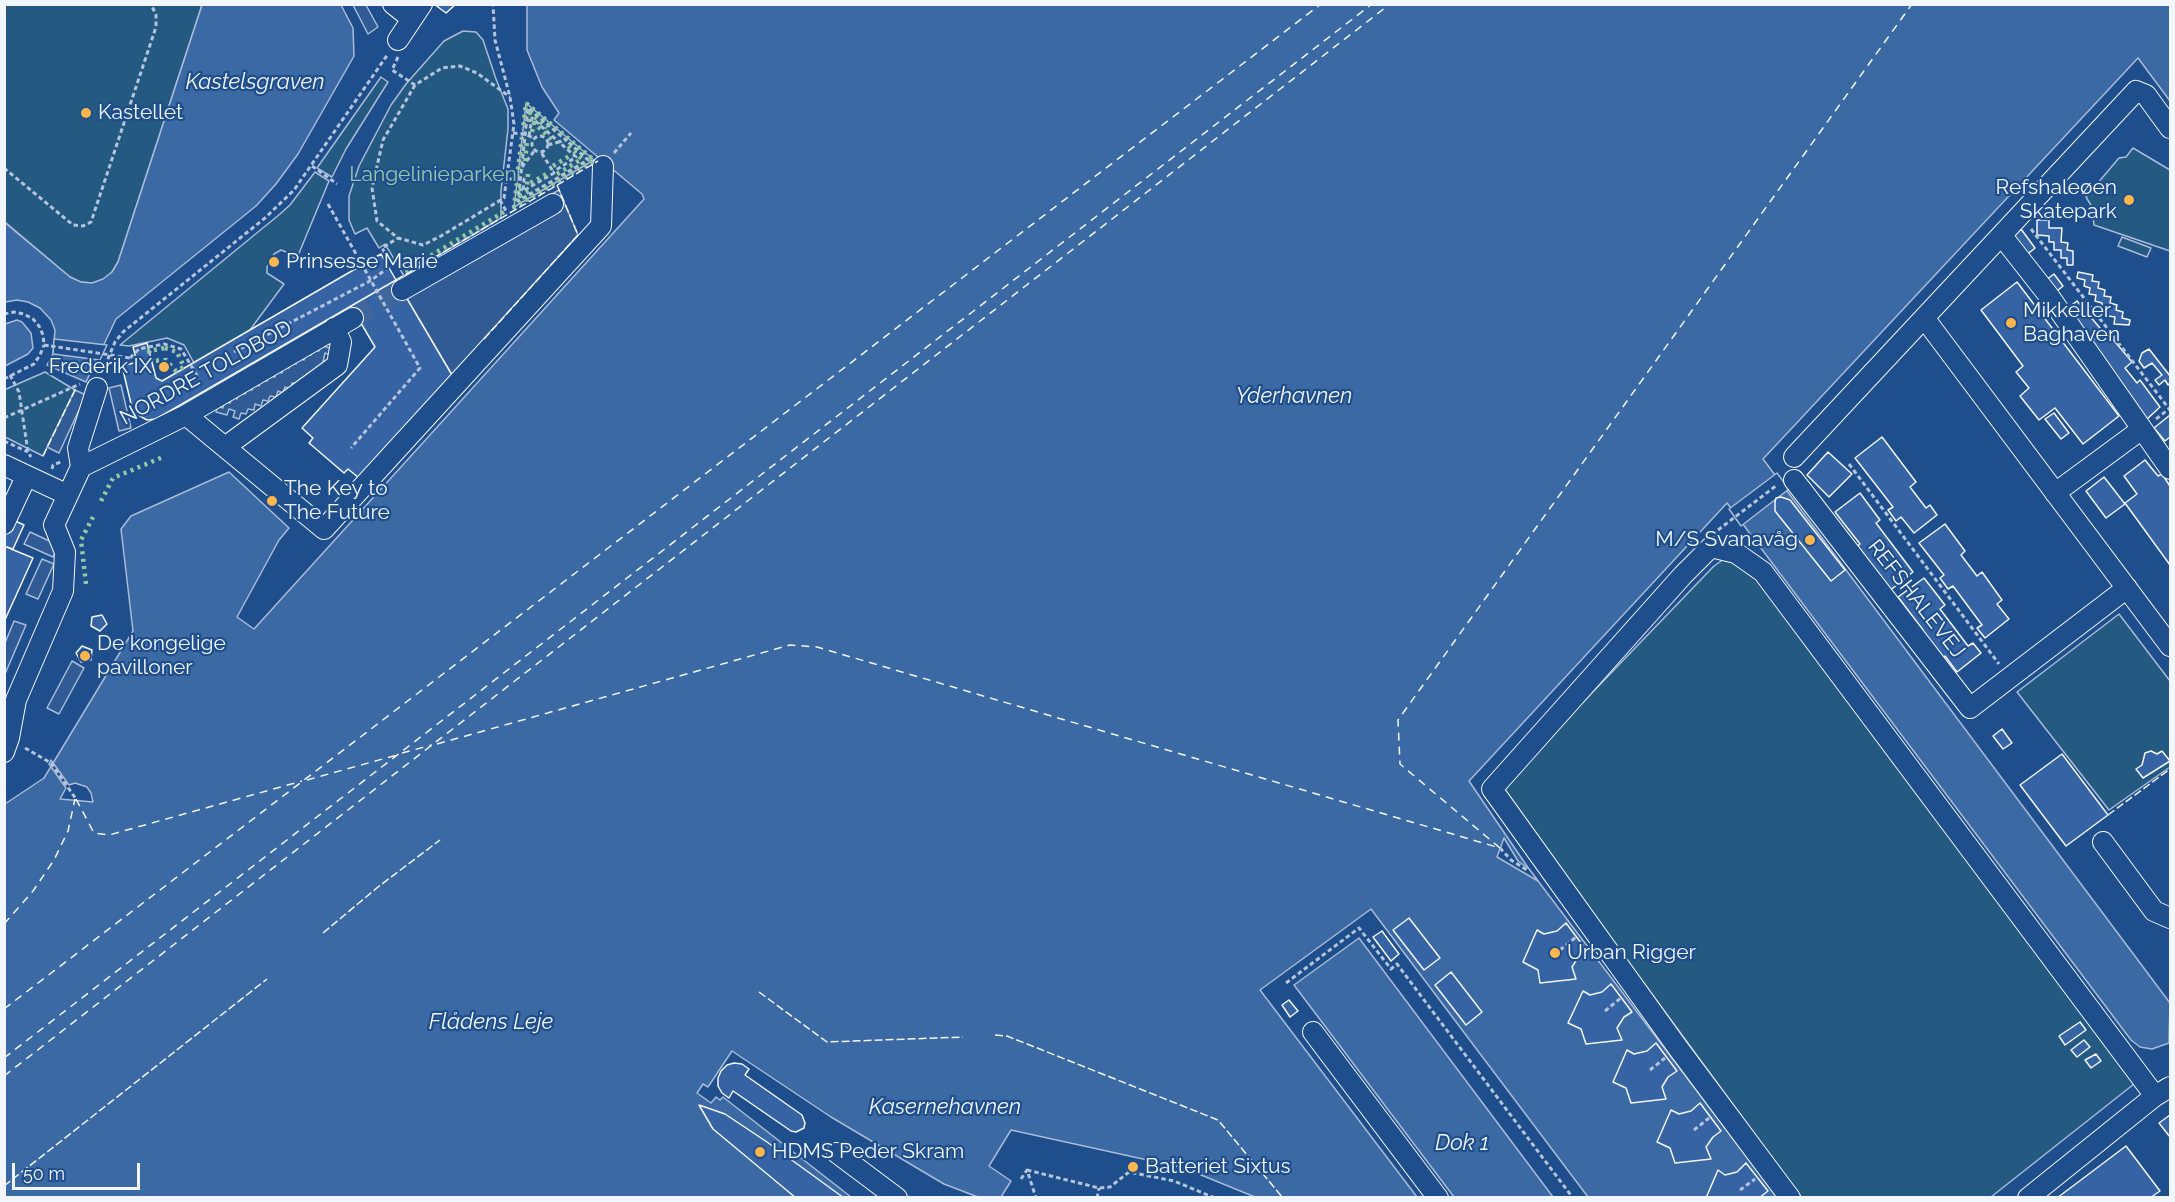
<!DOCTYPE html>
<meta charset="utf-8">
<style>
body{margin:0}
#map{position:relative;width:2175px;height:1202px;overflow:hidden;background:#1f4e8c;font-family:Raleway,sans-serif}
canvas{display:block}
.frame{position:absolute;inset:0;border:6px solid #f2f6ff;pointer-events:none}
.scale{position:absolute;left:12px;top:1163px;width:128px;height:27px;box-sizing:border-box;border:3px solid #f2f6ff;border-top:0;padding-left:8px;font-size:18px;line-height:21px;white-space:nowrap;color:#f2f6ff;-webkit-text-stroke:4px #1f4e8c;paint-order:stroke}
</style>
<div id="map">
<canvas width="2175" height="1202"></canvas>
<div class="frame"></div>
<div class="scale">50 m</div>
</div>
<script>
const ctx = document.querySelector('canvas').getContext('2d');
ctx.lineJoin = 'round';
function fill(path, color) {
  ctx.fillStyle = color;
  ctx.fill(path, 'evenodd');
}
function poly(rows) {
  const path = new Path2D();
  for (const r of rows) {
    if (r.length === 3) {
      path.moveTo(r[0] + r[2], r[1]);
      path.arc(r[0], r[1], r[2], 0, 2 * Math.PI);
      continue;
    }
    path.moveTo(r[0], r[1]);
    for (let i = 2; i < r.length; i += 2) path.lineTo(r[i], r[i + 1]);
  }
  return path;
}
function trace(path, color, width, dash) {
  ctx.strokeStyle = color;
  ctx.lineWidth = width;
  ctx.lineCap = dash ? 'butt' : 'round';
  ctx.setLineDash(dash || []);
  ctx.stroke(path);
}
function write(font, color, halo, rows, align = 'center') {
  ctx.font = font + ' Raleway,sans-serif';
  ctx.lineWidth = 4.5;
  ctx.setLineDash([]);
  ctx.textBaseline = 'middle';
  ctx.strokeStyle = halo;
  ctx.fillStyle = color;
  for (const [text, x, y, turn = 0] of rows) {
    ctx.save();
    ctx.translate(x, y);
    ctx.rotate((+turn || 0) * Math.PI / 180);
    ctx.textAlign = isNaN(turn) ? turn : align;
    if (halo) ctx.strokeText(text, 0, 0);
    ctx.fillText(text, 0, 0);
    ctx.restore();
  }
}
const green = poly([
 [5,5,202,5,118,262,112,272,103,280,92,283,80,282,70,277,5,222,5,5],
 [463,31,476,32,483,40,496,79,508,109,508,129,501,191,501,218,404,276,385,244,379,248,367,228,355,234,349,220,349,196,359,166,391,105,406,84,444,41,463,31],
 [381,77,388,82,346,149,332,177,317,168,381,77],
 [526,103,594,160,514,207,517,183,526,103],
 [2133,148,2170,170,2170,251,2094,225,2092,207,2086,197,2119,158,2126,157,2133,148],
 [315,172,329,181,297,258,295,259,291,254,281,250,274,254,267,267,267,273,284,284,247,334,198,370,184,345,167,338,129,346,120,345,280,214,290,205,315,172],
 [2122,237,2151,248,2147,257,2118,246,2122,237],
 [45,372,75,390,43,456,5,437,4,390,45,372],
 [1724,559,1739,562,1755,573,2134,1084,1991,1197,1801,1197,1513,805,1505,790,1511,777,1714,566,1724,559],
 [2119,614,2170,681,2170,767,2109,810,2017,692,2119,614]
]);
const parking = poly([
 [353,5,366,5,378,27,368,34,353,5],
 [559,190,578,235,452,375,398,284,559,190],
 [320,345,333,349,331,355,325,353,321,371,313,376,307,374,306,380,300,379,298,384,292,383,291,389,285,387,283,393,278,391,276,397,270,396,268,401,263,400,261,406,255,404,254,410,248,409,246,414,241,413,239,419,233,417,235,411,229,409,227,415,216,412,217,406,223,408,224,402,230,403,232,397,237,399,239,393,245,394,247,389,252,390,254,384,259,386,261,380,267,381,269,376,275,377,276,371,282,373,283,367,289,368,291,363,296,364,298,358,304,360,306,354,311,355,313,350,319,351,320,345],
 [121,385,131,428,119,431,109,388,121,385],
 [75,390,86,395,59,453,47,447,75,390],
 [30,532,58,545,53,557,24,544,30,532],
 [42,559,54,564,38,599,26,594,42,559],
 [14,621,26,625,5,674,5,643,14,621],
 [72,661,84,668,59,714,47,708,72,661]
]);
const water = poly([
 [202,5,341,5,353,28,354,56,298,154,276,184,256,206,116,319,86,382,47,365,53,354,55,330,51,320,40,308,28,302,17,300,5,302,4,222,70,277,81,282,92,283,103,279,112,272,118,262,202,5],
 [527,5,2170,5,2170,101,2138,58,1763,459,2170,1003,2169,1043,2152,1049,2140,1047,2131,1040,1727,503,1469,781,1529,869,1777,1197,1588,1197,1371,909,1260,990,1417,1197,1255,1197,1184,1168,1011,1130,989,1166,1011,1181,1001,1197,978,1197,944,1184,831,1117,732,1051,708,1087,703,1084,697,1093,711,1103,716,1097,720,1100,723,1097,851,1197,5,1198,5,804,44,778,133,631,121,529,131,516,229,472,289,528,279,540,237,617,254,629,644,199,642,194,554,120,559,113,542,87,527,50,527,5],
 [17,320,22,322,31,333,33,348,28,354,5,366,5,324,17,320],
 [1359,938,1553,1197,1454,1197,1294,985,1359,938]
]);
const pier = poly([
 [54,339,107,345,100,360,53,354,54,339],
 [1777,473,1789,489,1741,526,1729,509,1777,473],
 [51,760,69,785,75,783,87,787,91,793,93,802,60,799,66,788,49,764,51,760],
 [1504,838,1518,861,1529,869,1538,881,1497,857,1504,838]
]);
const ferry = poly([
 [437,744,790,645,817,647,1500,848],
 [402,753,432,745],
 [307,780,397,755],
 [76,799,94,833,109,835,302,781],
 [1500,848,1400,764,1398,720,1912,4],
 [4,924,33,891,54,860,68,831,75,799],
 [4,1009,1321,4],
 [4,1058,1372,4],
 [4,1076,1390,4]
]);
const building = poly([
 [434,4,456,4,446,13,434,4],
 [2037,220,2049,220,2049,228,2062,228,2061,242,2068,243,2067,250,2073,251,2073,265,2067,265,2067,258,2061,258,2061,250,2054,250,2054,242,2049,242,2049,236,2037,235,2037,220],
 [2021,229,2035,248,2023,258,2009,239,2021,229],
 [381,254,396,280,156,419,147,420,133,412,122,366,137,362,133,347,147,343,156,378,162,381,381,254],
 [2078,272,2093,275,2092,281,2099,282,2098,288,2105,290,2104,296,2111,297,2110,303,2117,305,2116,310,2123,312,2122,318,2130,320,2129,325,2114,324,2115,317,2108,316,2108,310,2102,309,2102,303,2095,301,2096,295,2089,294,2090,288,2084,286,2085,280,2077,278,2078,272],
 [2054,274,2063,286,2051,296,2042,283,2054,274],
 [396,280,452,375,359,478,348,469,344,473,309,443,313,438,302,428,375,347,351,306,396,280],
 [2017,282,2119,416,2083,444,2055,408,2039,420,2020,396,2029,388,2016,372,2023,366,1981,310,2017,282],
 [2077,301,2100,328,2091,335,2094,339,2106,331,2132,362,2125,368,2137,383,2140,380,2160,407,2146,420,2066,316,2072,311,2069,307,2077,301],
 [2149,349,2170,376,2170,383,2168,385,2165,380,2159,385,2155,380,2162,375,2152,363,2144,368,2139,361,2142,353,2149,349],
 [2054,413,2069,433,2061,439,2045,419,2054,413],
 [2170,415,2170,437,2165,441,2154,428,2170,415],
 [1882,437,1916,482,1910,487,1926,508,1930,505,1937,515,1914,533,1901,517,1896,521,1888,510,1893,507,1855,458,1882,437],
 [1828,452,1852,474,1829,497,1807,475,1828,452],
 [2145,460,2158,476,2162,474,2170,486,2170,565,2125,503,2137,494,2124,476,2145,460],
 [2104,477,2125,504,2106,518,2086,491,2104,477],
 [1860,493,1880,520,1876,523,1913,572,1888,592,1855,548,1860,544,1835,512,1860,493],
 [1781,497,1790,500,1845,570,1831,581,1775,511,1775,502,1776,498,1781,497],
 [13,520,24,525,13,549,4,546,4,538,13,520],
 [1945,524,1965,551,1961,555,1977,576,1982,572,2002,600,1997,604,2009,619,1985,638,1977,628,1982,625,1953,586,1948,589,1940,578,1944,575,1919,543,1945,524],
 [4,546,33,558,4,622,4,546],
 [1924,578,1945,605,1940,609,1968,646,1973,643,1981,653,1957,672,1945,656,1940,660,1919,633,1923,630,1898,597,1924,578],
 [102,615,107,624,100,631,91,626,92,617,102,615],
 [82,646,92,650,91,660,81,662,76,653,82,646],
 [2002,729,2012,743,2003,749,1993,736,2002,729],
 [2151,751,2157,754,2162,751,2170,761,2143,778,2136,769,2142,765,2145,753,2151,751],
 [2062,754,2108,815,2066,846,2020,785,2062,754],
 [1409,918,1440,958,1424,970,1393,930,1409,918],
 [1566,923,1587,951,1579,956,1572,967,1576,979,1540,983,1538,970,1523,962,1537,930,1544,934,1557,931,1566,923],
 [1382,931,1399,954,1391,961,1373,937,1382,931],
 [1451,972,1482,1012,1466,1025,1435,985,1451,972],
 [1611,984,1632,1012,1624,1017,1617,1028,1622,1040,1586,1044,1581,1029,1568,1023,1583,991,1590,995,1602,992,1611,984],
 [1289,1000,1298,1011,1290,1017,1282,1005,1289,1000],
 [2080,1022,2086,1030,2065,1045,2059,1036,2080,1022],
 [2084,1040,2090,1047,2077,1057,2071,1050,2084,1040],
 [1656,1043,1677,1071,1668,1077,1662,1087,1666,1099,1631,1103,1626,1088,1613,1082,1627,1050,1634,1054,1647,1051,1656,1043],
 [2096,1054,2101,1061,2091,1068,2085,1060,2096,1054],
 [734,1063,742,1064,749,1069,745,1075,802,1115,805,1123,804,1128,796,1132,791,1131,733,1091,729,1098,722,1093,718,1086,718,1078,721,1071,727,1065,734,1063],
 [1700,1103,1721,1131,1713,1137,1706,1147,1711,1159,1675,1163,1670,1148,1657,1142,1671,1110,1679,1114,1691,1111,1700,1103],
 [699,1105,725,1114,767,1142,844,1198,796,1198,713,1129,699,1105],
 [2170,1115,2170,1137,2159,1123,2170,1115],
 [2126,1146,2160,1191,2150,1198,2057,1198,2126,1146],
 [1746,1163,1768,1191,1759,1198,1706,1198,1718,1170,1725,1175,1737,1172,1746,1163]
]);
const minorTunnel = poly([
 [353,318,402,290]
]);
const path = poly([
 [398,57,392,70,415,85,442,68,460,66,477,73,510,97],
 [415,85,383,140,372,188,377,221,398,238,423,245,441,236,504,198,514,124,510,97,495,40,493,4],
 [513,133,524,134,534,138],
 [529,136,532,118,559,142,566,140,528,108,518,201,588,160,566,140],
 [540,144,8],
 [548,145,559,142,576,157,553,172],
 [614,153,631,133],
 [312,166,337,184],
 [522,167,535,150],
 [4,168,73,225,83,226,91,222,156,27,156,15,151,4],
 [508,179,524,179,523,191,554,173,541,152],
 [500,200,506,211],
 [328,204,420,368,351,448],
 [2031,229,2170,410],
 [4,314,14,312,24,314,33,319,39,326,43,335,44,345,51,346],
 [234,352,370,281,392,265,382,248,398,238],
 [130,358,139,349,164,344,181,349,198,377],
 [102,373,115,342,123,332,265,218,294,190,388,54],
 [10,375,19,392,28,452,31,457],
 [4,379,34,364,40,355,44,345],
 [4,418,80,384],
 [2156,419,2169,409],
 [4,441,28,452],
 [1849,464,1999,664],
 [52,469,53,465,63,461],
 [1718,530,1777,485],
 [25,748,51,763,76,799],
 [1500,848,1511,860,1527,870],
 [1560,950,1576,937],
 [1286,983,1359,928,1391,969,1397,964,1573,1198],
 [1605,1011,1622,997],
 [1650,1070,1665,1058],
 [1694,1130,1709,1118],
 [1027,1170,1099,1188,1110,1187,1129,1172,1174,1181,1215,1198],
 [1021,1179,1027,1170,1036,1198],
 [1740,1190,1755,1179],
 [1097,1198,1099,1188]
]);
const minor = poly([
 [393,4,412,19],
 [398,40,422,4],
 [2002,236,2049,296,2170,469],
 [402,290,553,204],
 [1925,319,2170,646],
 [186,415,324,529,601,226,603,166],
 [225,447,337,365,341,342,334,328],
 [1794,457,2136,91,2146,95,2170,128],
 [4,465,68,495],
 [81,467,186,415,353,318],
 [1794,480,1970,708,2127,588],
 [2055,493,2142,429],
 [4,524,26,477],
 [4,752,9,738,16,700,63,591,65,552,54,525,81,467,78,448,97,388],
 [2103,842,2154,911,2170,918],
 [1313,1032,1438,1198],
 [837,1153,897,1198],
 [1790,1198,1678,1048,1492,789,1683,575,1711,547,1736,553,1763,572,2155,1096],
 [2028,1198,2155,1096,2170,1087]
]);
const pathBridge = poly([
 [51,346,130,358]
]);
const hedge = poly([
 [529,122,530,113,547,128],
 [532,132,534,123,552,140],
 [525,161,527,141],
 [553,166,571,155],
 [528,174,527,185,550,172],
 [557,174,582,159,568,146],
 [517,177,522,137],
 [517,183,514,207,594,160,526,103,523,130],
 [521,188,520,196,532,189],
 [405,271,504,212],
 [165,348,177,352,184,367,176,371,166,360,152,361,149,351,165,348],
 [101,501,113,478,163,457],
 [86,584,81,540,93,517]
]);
const fence = poly([
 [396,280,598,161],
 [484,339,578,235,557,185],
 [43,456,76,388],
 [2108,815,2170,769],
 [323,933,378,887,440,840],
 [759,992,827,1042,963,1037],
 [995,1035,1007,1036,1218,1120,1283,1198],
 [4,1186,267,979]
]);
const markers = [
 [86,113,6,"#ffb74d"],
 [2129,200,6,"#ffb74d"],
 [274,262,6,"#ffb74d"],
 [2011,323,6,"#ffb74d"],
 [164,367,6,"#ffb74d"],
 [272,501,6,"#ffb74d"],
 [1810,540,6,"#ffb74d"],
 [85,656,6,"#ffb74d"],
 [1555,953,6,"#ffb74d"],
 [760,1152,6,"#ffb74d"],
 [1133,1167,6,"#ffb74d"]
];
const poiNames = [
 ["Kastellet",98,113],
 ["Refshaleøen",2117,188,"right"],
 ["Skatepark",2117,212,"right"],
 ["Prinsesse Marie",286,262],
 ["Mikkeller",2023,311],
 ["Baghaven",2023,335],
 ["Frederik IX",152,367,"right"],
 ["The Key to",284,489],
 ["The Future",284,513],
 ["M/S Svanavåg",1798,540,"right"],
 ["De kongelige",97,644],
 ["pavilloner",97,668],
 ["Urban Rigger",1567,953],
 ["HDMS Peder Skram",772,1152],
 ["Batteriet Sixtus",1145,1167]
];
const parkNames = [
 ["Langelinieparken",433,175]
];
const streetNames = [
 ["NORDRE TOLDBOD",206,373,-29],
 ["REFSHALEVEJ",1916,599,52]
];
const waterNames = [
 ["Kastelsgraven",255,82],
 ["Yderhavnen",1294,396],
 ["Flådens Leje",491,1022],
 ["Kasernehavnen",945,1107],
 ["Dok 1",1462,1143]
];
fill(green, '#245a82');
trace(green, '#a8bbd7', 1.5);
fill(parking, '#305b95');
trace(parking, '#a8bbd7', 1.5);
fill(water, '#3b69a3');
trace(water, '#a8bbd7', 1.5);
fill(pier, '#1f4e8c');
trace(pier, '#a8bbd7', 1.5);
trace(ferry, '#f2f6ff', 1.5, [8, 6]);
fill(building, '#3563a3');
trace(building, '#f2f6ff', 1.5);
trace(minorTunnel, '#3f679d', 20, [20, 10]);
trace(minor, '#f2f6ff', 22);
trace(path, '#b3c4dc', 3, [4.5, 3]);
trace(minor, '#1f4e8c', 20);
trace(pathBridge, '#b3c4dc', 3, [4.5, 3]);
trace(hedge, '#97c8a6', 4.5, [3, 4.5]);
trace(fence, '#f2f6ff', 1.5, [8, 3]);
for (const [x, y, r, color] of markers) {
  const dot = new Path2D();
  dot.arc(x, y, r, 0, 2 * Math.PI);
  ctx.fillStyle = color;
  ctx.fill(dot);
  trace(dot, '#1f4e8c', 2);
}
write('21px', '#f2f6ff', '#1f4e8c', poiNames, 'left');
write('21px', '#97c8a6', '#1f4e8c', parkNames);
write('21px', '#f2f6ff', '#1f4e8c', streetNames);
write('italic 22px', '#f2f6ff', '#1f4e8c', waterNames);
</script>
